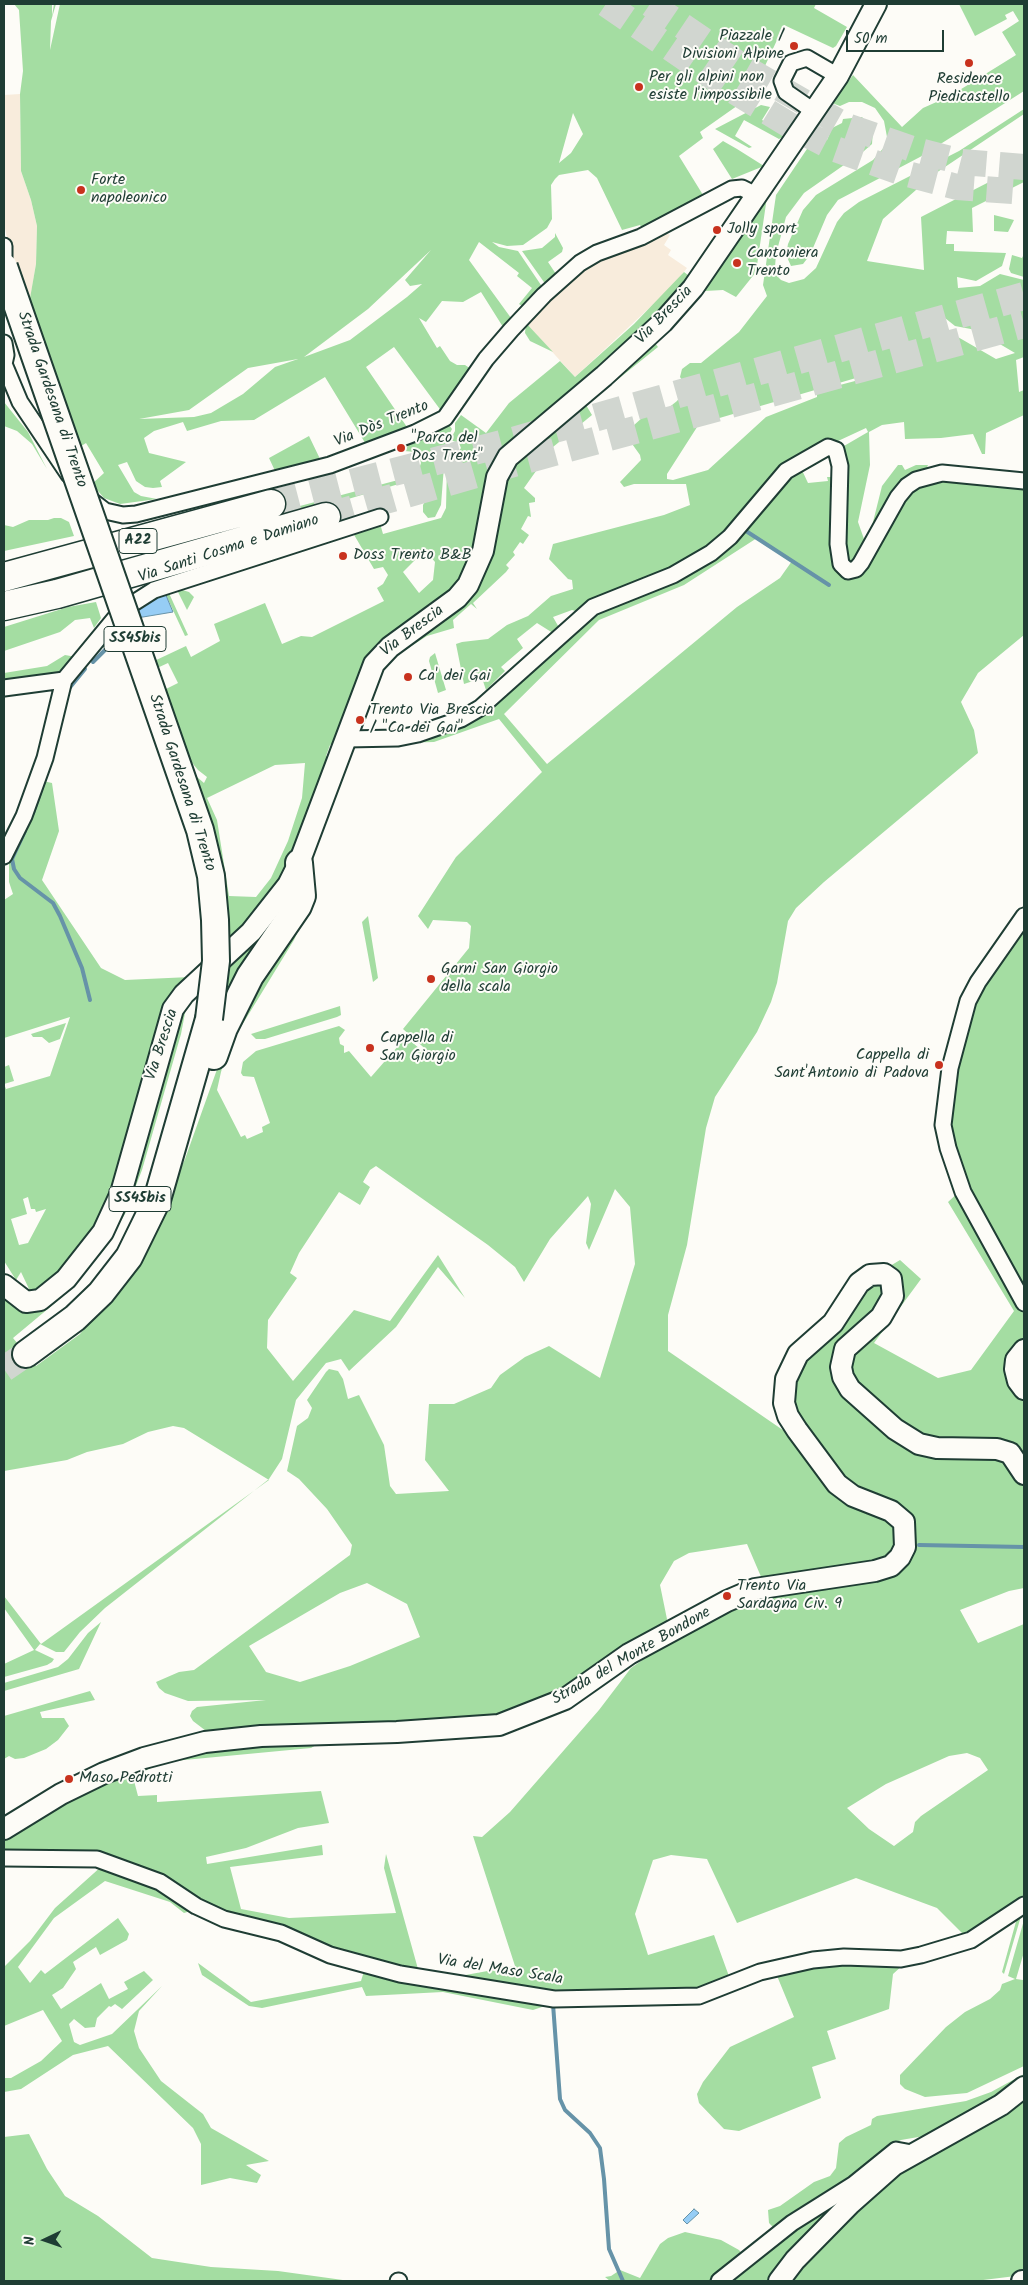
<!DOCTYPE html>
<meta charset="utf-8">
<style>
body{margin:0}
#map{position:relative;width:1028px;height:2285px;overflow:hidden;background:#fdfcf7;font-family:Kalam,sans-serif}
canvas{display:block}
.frame{position:absolute;inset:0;border:5px solid #1f3d34;pointer-events:none}
.north{position:absolute;left:20px;top:2215px;width:50px;height:50px;-webkit-text-stroke:4px #fdfcf7;paint-order:stroke;rotate:267deg;font-size:14px;font-weight:700;line-height:20px;text-align:center;color:#1f3d34}
.north::after{content:'';display:block;margin:auto;width:18px;height:22px;background:#1f3d34;clip-path:polygon(50% 0,100% 100%,50% 72%,0 100%)}
.scale{position:absolute;left:846px;top:30px;width:98px;height:22px;box-sizing:border-box;border:2px solid #1f3d34;border-top:0;padding-left:6px;font-size:15px;line-height:18px;white-space:nowrap;color:#1f3d34;-webkit-text-stroke:4px #fdfcf7;paint-order:stroke}
</style>
<div id="map">
<canvas width="1028" height="2285"></canvas>
<div class="frame"></div>
<div class="north">N</div>
<div class="scale">50 m</div>
</div>
<script>
const ctx = document.querySelector('canvas').getContext('2d');
ctx.lineJoin = 'round';
function fill(path, color) {
  ctx.fillStyle = color;
  ctx.fill(path, 'evenodd');
}
function poly(rows) {
  const path = new Path2D();
  for (const r of rows) {
    path.moveTo(r[0], r[1]);
    for (let i = 2; i < r.length; i += 2) path.lineTo(r[i], r[i + 1]);
  }
  return path;
}
function trace(path, color, width, dash) {
  ctx.strokeStyle = color;
  ctx.lineWidth = width;
  ctx.lineCap = dash ? 'butt' : 'round';
  ctx.setLineDash(dash || []);
  ctx.stroke(path);
}
function write(font, color, halo, rows, align = 'center') {
  ctx.font = font + ' Kalam,sans-serif';
  ctx.lineWidth = 4;
  ctx.setLineDash([]);
  ctx.textBaseline = 'middle';
  ctx.strokeStyle = halo;
  ctx.fillStyle = color;
  for (const [text, x, y, turn = 0] of rows) {
    ctx.save();
    ctx.translate(x, y);
    ctx.rotate((+turn || 0) * Math.PI / 180);
    ctx.textAlign = isNaN(turn) ? turn : align;
    if (halo) ctx.strokeText(text, 0, 0);
    ctx.fillText(text, 0, 0);
    ctx.restore();
  }
}
const built = poly([
 [20,94,21,171,31,200,37,226,36,264,29,305,11,256,4,224,4,95],
 [662,231,670,235,664,245,671,250,668,255,687,268,673,286,575,377,526,323,550,296,593,261]
]);
const green = poly([
 [14,4,52,4,52,16,54,4,56,4,51,21,50,50,60,4,816,4,814,8,847,27,836,46,833,48,784,25,751,96,700,132,703,138,679,156,703,195,643,229,640,225,622,230,597,178,588,170,559,175,555,179,551,185,552,219,547,228,523,245,507,246,492,242,499,247,518,251,543,288,525,308,519,304,532,288,517,276,519,273,479,242,469,260,511,318,503,327,481,292,463,302,442,301,426,322,419,318,437,348,440,346,450,361,457,365,465,365,471,369,442,412,394,347,366,367,409,430,367,446,325,377,254,420,221,421,187,431,183,422,154,431,144,438,149,453,186,462,160,481,162,487,153,488,145,487,136,481,127,462,118,465,134,492,141,496,157,499,120,504,104,498,92,484,104,473,86,443,75,450,29,304,36,264,37,226,31,200,21,171,20,94,23,71,19,10],
 [573,113,583,134,571,153,559,163],
 [431,250,405,280,410,286,422,284,407,297,350,340,304,357,368,309],
 [298,359,275,367,243,394,211,413,194,417,139,419,189,410,248,368],
 [959,4,1024,4,1024,91,920,157,838,200,827,215,810,255,803,264,791,266,786,255,788,244,803,210,816,195,873,160,886,145,887,137,884,121,875,108,862,102,849,102,840,106,832,103,853,75,902,127,923,108,950,96,1016,55,1002,32,1019,21,1013,11,1005,15,1007,19,975,36],
 [761,105,770,107,762,120,788,134,779,139,744,120,735,136,752,147,749,148,715,129],
 [1024,109,1024,114,933,175,883,219,867,261,924,270,921,217,1024,164,1024,182,972,208,973,232,947,231,946,244,954,244,954,251,1006,253,1002,266,976,281,957,277,958,288,980,286,1000,274,1024,280,1024,357,1016,360,1019,392,1024,390,1024,415,986,433,985,454,982,454,973,434,941,438,905,439,904,422,882,425,869,432,870,465,858,522,864,539,863,548,855,561,850,561,845,553,846,481,844,446,868,432,866,428,838,441,823,444,715,542,671,571,579,612,572,610,553,617,561,631,556,635,537,623,517,639,523,648,501,667,505,671,486,690,482,678,464,684,456,644,462,642,488,639,507,625,528,616,551,596,573,589,572,580,568,579,549,559,553,544,664,515,690,505,686,484,634,484,624,487,620,482,641,460,640,455,630,441,633,426,643,417,667,409,677,401,687,387,680,377,682,369,690,363,701,363,739,332,767,296,763,285,776,195,811,143,827,140,832,128,842,123,843,119,862,117,873,130,872,144,864,151,804,193,786,217,776,254,775,267,777,276,781,280,789,283,804,279,816,268,837,222,844,213,859,202,959,151],
 [935,310,955,326,976,330,1015,353,996,359,944,329,936,318],
 [873,373,874,376,817,391,817,397,766,417,708,470,673,480,667,479,667,474,699,424],
 [723,141,737,149,764,166,732,179,713,149],
 [768,190,756,272,736,297,723,290,705,291,655,343,658,347,586,405,592,415,553,447,524,488,535,498,535,502,529,503,531,517,528,516,521,529,529,535,523,544,520,542,513,552,515,555,506,565,509,568,506,572,473,603,477,609,471,604,453,620,454,628,427,636,405,650,389,654,452,610,506,470,585,405,588,397],
 [994,215,1014,220,1008,232,994,231],
 [555,233,563,248,562,252,548,262,556,274,546,285,522,251,542,248,555,237],
 [1024,254,1024,277,1011,273,1009,269,1012,255,1022,258],
 [684,272,693,279,647,327,535,425,485,519,464,576,447,597,385,640,339,739,330,745,326,756,331,758,291,860,272,897,224,947,193,779,197,777,204,783,207,777,198,770,184,753,162,691,178,683,168,663,155,669,152,662,186,646,191,657,220,641,214,624,265,603,282,644,301,636,312,637,384,601,377,588,383,584,388,575,383,567,374,569,353,533,379,520,383,534,441,518,446,508,447,467,461,448,459,443,450,440,455,431,455,423,461,415,486,433,509,403,560,361,575,377,634,324],
 [425,550,435,562,433,580,419,593,403,572],
 [305,763,302,798,288,841,271,878,256,897,229,896,217,820,207,798,275,765],
 [526,323,553,352,530,341,525,333],
 [4,402,28,432,47,469,32,444,17,431,4,426],
 [447,422,452,429,445,443,457,448,444,466,441,505,435,517,428,518,423,512,423,505,428,496,428,489,426,483,419,478,119,567,115,555,417,475,421,463,419,455,416,452,404,451,410,443],
 [309,436,321,461,276,473,269,458],
 [898,465,902,465,905,470,916,465,928,465,926,470,869,538,882,486],
 [800,466,808,483,828,481,827,477,833,477,845,577,909,488,927,479,1024,485,1024,635,978,673,961,702,974,730,978,753,824,882,796,908,788,921,777,983,771,1002,757,1032,715,1097,706,1128,687,1245,668,1315,668,1351,793,1437,898,1530,897,1547,884,1560,762,1579,747,1544,689,1553,674,1561,660,1585,668,1624,554,1695,484,1720,210,1734,193,1721,190,1716,192,1711,197,1707,266,1700,188,1701,165,1693,159,1688,156,1682,179,1672,194,1670,205,1662,350,1555,352,1545,327,1509,299,1479,287,1471,297,1426,308,1418,312,1408,307,1400,326,1372,329,1369,338,1371,343,1379,348,1399,359,1395,384,1445,390,1486,396,1494,449,1491,425,1460,429,1404,454,1404,491,1388,500,1375,525,1357,549,1346,600,1378,635,1264,630,1207,615,1189,589,1250,586,1243,591,1204,588,1196,550,1239,524,1282,515,1267,488,1245,376,1166,370,1170,363,1182,370,1187,360,1205,339,1192,299,1253,290,1273,297,1278,268,1320,267,1348,293,1381,354,1310,390,1321,438,1255,465,1298,438,1267,396,1327,349,1371,341,1359,326,1363,296,1400,282,1459,269,1479,105,1608,80,1632,64,1652,56,1652,40,1644,35,1650,54,1659,52,1662,47,1665,4,1677,4,1664,34,1650,4,1608,4,1596,41,1644,269,1480,184,1428,173,1426,148,1432,123,1444,87,1452,67,1460,4,1471,4,1295,18,1306,83,1270,186,1008,181,1034,142,1170,125,1214,104,1250,67,1293,13,1338,36,1366,80,1334,127,1272,152,1231,185,1159,235,1019,305,916,294,940,228,1048,221,1072,217,1090,241,1137,245,1135,247,1139,263,1132,262,1127,270,1123,254,1077,243,1076,241,1073,243,1062,256,1051,339,1026,345,1030,339,1038,340,1044,344,1046,344,1053,349,1051,371,1077,406,1037,435,1062,440,1062,403,1029,469,948,471,926,467,922,433,920,428,929,418,916,456,857,542,772,499,719,434,742,398,743,460,722,583,619,746,531,752,518],
 [757,538,792,561,780,578,737,607,547,764,504,714,599,620,684,585],
 [367,1583,407,1604,420,1637,350,1666,300,1682,266,1672,249,1646,340,1593],
 [54,518,61,518,69,522,74,536,4,551,4,525,13,527,29,520,48,520],
 [176,588,189,592,194,597,187,610],
 [168,591,188,635,185,636,165,593],
 [96,602,101,618,94,628,90,618,75,620,60,632,4,651,4,627,68,607],
 [435,653,446,690,438,693,429,661,430,657],
 [65,655,76,657,57,673,45,677,4,683,4,673,47,666],
 [43,781,52,783,59,831,42,880,101,968,125,980,190,977,164,1008,111,1196,100,1222,73,1258,39,1291,34,1292,30,1291,21,1272,16,1280,4,1261,4,1067,9,1065,14,1081,4,1084,6,1089,50,1076,70,1017,4,1038,4,900,13,894,9,882,9,860],
 [28,1197,31,1209,35,1209,36,1212,46,1209,28,1243,19,1245,11,1219,27,1214,23,1199],
 [290,894,216,1021,223,964],
 [368,916,378,978,373,982,362,922],
 [1024,923,1024,1295,968,1185,948,1125,951,1096,973,998],
 [340,1006,341,1015,337,1017,265,1039,256,1039,251,1034],
 [66,1023,60,1039,49,1043,42,1037,33,1037,31,1034],
 [960,1191,1024,1309,1024,1339,1016,1344,1009,1353,1005,1366,1008,1381,1024,1400,1024,1464,934,1444,867,1398,846,1367,847,1358,901,1287,898,1273,890,1266,900,1260,921,1279,874,1343,938,1378,971,1370,1014,1311,948,1202],
 [877,1284,884,1289,882,1302,837,1350,880,1427,998,1454,1020,1479,1024,1488,1024,1588,1009,1591,960,1610,978,1643,1024,1624,1024,1899,966,1937,937,1908,856,1878,737,1923,707,1859,671,1855,653,1860,635,1914,648,1955,714,1935,730,1979,701,1991,553,1995,394,1969,198,1902,152,1875,4,1853,4,1836,82,1788,200,1749,326,1739,311,1748,163,1762,133,1777,138,1796,157,1795,157,1802,321,1791,329,1823,298,1828,246,1848,206,1857,207,1864,322,1845,323,1855,230,1867,241,1909,289,1918,396,1913,384,1868,386,1854,418,1969,460,1976,515,1966,473,1836,482,1837,510,1812,599,1710,631,1668,670,1641,747,1599,816,1585,914,1546,914,1531,846,1484,794,1412,795,1373,866,1286],
 [967,1753,980,1758,988,1770,921,1816,915,1822,913,1832,894,1846,869,1829,847,1808,886,1784,949,1756],
 [101,1622,79,1669,4,1691,4,1683,58,1667,68,1659,88,1633],
 [90,1691,95,1700,40,1712,42,1718,64,1718,69,1726,58,1740,46,1749,24,1758,15,1759,9,1756,4,1759,4,1716],
 [103,1865,148,1880,194,1910,184,1913,170,1902,105,1881,54,1918,18,1967,30,1983,41,1970,45,1974,118,1918,129,1934,127,1940,100,1955,96,1947,73,1962,76,1969,63,1988,52,1995,61,2009,101,1983,109,1999,128,1989,124,1982,144,1971,153,1980,122,2009,115,2004,111,2007,109,2006,97,2018,95,2027,85,2028,74,2019,69,2024,74,2042,80,2045,112,2034,162,1986,139,2011,134,2031,139,2048,161,2081,203,2114,211,2128,269,2161,246,2165,261,2175,257,2183,230,2178,201,2185,201,2144,193,2128,108,2046,73,2055,21,2089,4,2092,4,2078,11,2078,41,2061,62,2041,43,2010,4,2026,4,1967,30,1941,55,1908],
 [1024,1907,1024,1915,1021,1916,1004,1974,1002,1972,1017,1918],
 [1024,1920,1024,1952,1016,1979,1023,1980,1024,1975,1024,2066,967,2093,925,2097,905,2089,900,2084,900,2075,946,2027,965,2012,990,1999,1000,1990,1002,1984,1015,1979,1008,1976],
 [198,1963,251,2002,361,1981,365,1968,551,2004,533,2010,443,1992,366,1996,362,1987,262,2008,249,2006,202,1975],
 [808,1964,903,1965,893,1974,889,2009,827,2031,836,2059,812,2067,821,2098,739,2131,724,2129,699,2103,697,2094,703,2082,730,2047,794,2017,775,1971],
 [1024,2074,1014,2086,930,2135,901,2140,888,2147,862,2170,774,2228,769,2223,768,2210,780,2206,814,2182,830,2176,836,2168,839,2143,846,2137,871,2125,872,2119,877,2116,966,2101,991,2092],
 [1024,2095,1024,2275,975,2281,789,2281,886,2181],
 [29,2134,47,2169,65,2196,98,2216,152,2258,211,2267,278,2271,350,2281,4,2281,4,2137],
 [864,2182,772,2281,723,2281,751,2259],
 [685,2232,721,2240,739,2250,744,2256,715,2281,610,2281,605,2277,611,2276,620,2270,640,2278,660,2244,668,2238]
]);
const water = poly([
 [165,593,173,612,137,618,134,609,165,593],
 [694,2209,699,2213,687,2224,683,2220,694,2209]
]);
const stream = poly([
 [746,531,829,585],
 [93,662,109,646],
 [67,691,85,669],
 [33,813,51,761],
 [25,831,12,859,14,869,20,878,53,903,60,916,82,968,90,1000],
 [919,1545,1024,1547],
 [553,2004,560,2099,565,2110,590,2133,600,2148,604,2179,609,2249,623,2281]
]);
const trunkTunnel = poly([
 [606,4,729,88,791,126,835,149,900,172,957,187,1024,192],
 [650,4,743,67,844,125,915,150,962,162,1024,167],
 [4,1369,26,1354]
]);
const motorwayTunnel = poly([
 [271,504,509,442,1024,296],
 [326,517,521,461,1024,324]
]);
const minor = poly([
 [815,112,786,92,782,81,791,63,807,58,838,76],
 [4,246,4,267],
 [4,343,6,355,4,364],
 [4,364,20,402,69,475],
 [87,497,105,511,123,515,136,514,330,465,415,433,445,418,486,359,511,330,544,295,580,263,597,253,641,237,732,189,742,188,758,196],
 [4,688,64,680,121,611,154,590,380,517],
 [346,739,398,738,418,734,461,719,480,708,593,607,673,575,711,553,730,537,786,471,828,447,836,450,840,466,838,544,841,564,848,571,856,569,861,563,898,497,907,486,916,480,942,473,1024,481],
 [4,856,24,816,45,758,64,680],
 [1024,916,978,982,968,1001,950,1068,943,1125,948,1148,963,1192,1024,1303],
 [4,1858,97,1859,160,1882,196,1906,224,1919,281,1933,330,1955,400,1974,554,1999,699,1996,760,1972,813,1960,844,1957,901,1959,921,1955,971,1940,1024,1905],
 [398,2281,399,2281],
 [719,2281,792,2223,854,2184,896,2150,912,2153]
]);
const tertiary = poly([
 [4,1285,26,1302,40,1300,66,1279,103,1232,121,1193,173,1009,184,994,251,932,288,885,299,863,374,664,390,647,457,598,468,585,483,551,497,477,508,457,604,376,663,322,693,288,838,76,876,4],
 [1024,1350,1016,1360,1015,1369,1018,1381,1024,1389],
 [4,1829,61,1794,104,1773,144,1758,205,1742,261,1736,397,1732,499,1725,565,1699,629,1654,727,1601,755,1589,875,1571,891,1566,900,1557,905,1547,904,1522,891,1511,853,1496,837,1484,797,1430,788,1416,784,1403,786,1379,798,1354,833,1323,859,1283,870,1275,884,1274,891,1279,893,1296,881,1317,845,1349,841,1367,843,1377,850,1389,895,1429,919,1444,937,1448,997,1449,1010,1453,1024,1474],
 [779,2281,795,2260,850,2204,894,2165,1001,2105,1024,2087],
 [1022,2281,1024,2281]
]);
const trunk = poly([
 [214,1056,224,1028,250,976,298,906,302,896,299,863],
 [26,1354,75,1318,101,1293,129,1257,157,1200,209,1019]
]);
const motorway = poly([
 [4,577,271,504],
 [4,606,57,594,326,517]
]);
const trunkBridge = poly([
 [4,267,200,830,211,876,215,920,216,961,209,1019]
]);
const markers = [
 [794,46,5,"#c8321e"],
 [969,63,5,"#c8321e"],
 [639,87,5,"#c8321e"],
 [81,190,5,"#c8321e"],
 [717,230,5,"#c8321e"],
 [737,263,5,"#c8321e"],
 [401,448,5,"#c8321e"],
 [343,556,5,"#c8321e"],
 [408,677,5,"#c8321e"],
 [360,720,5,"#c8321e"],
 [431,979,5,"#c8321e"],
 [370,1048,5,"#c8321e"],
 [939,1065,5,"#c8321e"],
 [727,1596,5,"#c8321e"],
 [69,1779,5,"#c8321e"]
];
const shields = [
 [138,541,38],
 [135,639,62],
 [140,1199,62]
];
const shieldNames = [
 ["A22",138,541],
 ["SS45bis",135,639],
 ["SS45bis",140,1199]
];
const poiNames = [
 ["Piazzale /",784,37,"right"],
 ["Divisioni Alpine",784,55,"right"],
 ["Per gli alpini non",649,78],
 ["esiste l'impossibile",649,96],
 ["Residence",969,80,"center"],
 ["Piedicastello",969,98,"center"],
 ["Forte",91,181],
 ["napoleonico",91,199],
 ["Jolly sport",727,230],
 ["Cantoniera",747,254],
 ["Trento",747,272],
 ["\"Parco del",411,439],
 ["Dos Trent\"",411,457],
 ["Doss Trento B&B",353,556],
 ["Ca' dei Gai",418,677],
 ["Trento Via Brescia",370,711],
 ["/ \"Ca dei Gai\"",370,729],
 ["Garni San Giorgio",441,970],
 ["della scala",441,988],
 ["Cappella di",380,1039],
 ["San Giorgio",380,1057],
 ["Cappella di",929,1056,"right"],
 ["Sant'Antonio di Padova",929,1074,"right"],
 ["Trento Via",737,1587],
 ["Sardagna Civ. 9",737,1605],
 ["Maso Pedrotti",79,1779]
];
const streetNames = [
 ["Via Brescia",665,316,-46],
 ["Strada Gardesana di Trento",51,400,71],
 ["Via Dòs Trento",382,425,-22],
 ["Via Santi Cosma e Damiano",229,550,-18],
 ["Via Brescia",413,632,-37],
 ["Strada Gardesana di Trento",181,783,72],
 ["Via Brescia",163,1045,-72],
 ["Strada del Monte Bondone",632,1657,-30],
 ["Via del Maso Scala",500,1971,9]
];
fill(built, '#f8ecdc');
fill(green, '#a4dda2');
fill(water, '#96cdf5');
trace(water, '#6693a8', 1);
trace(stream, '#6693a8', 4);
trace(trunkTunnel, '#d1d6d0', 26, [26, 13]);
trace(motorwayTunnel, '#d1d6d0', 28, [28, 14]);
trace(minor, '#1f3d34', 19);
trace(tertiary, '#1f3d34', 24);
trace(trunk, '#1f3d34', 30);
trace(motorway, '#1f3d34', 31);
trace(minor, '#fdfcf7', 15);
trace(tertiary, '#fdfcf7', 20);
trace(trunk, '#fdfcf7', 26);
trace(motorway, '#fdfcf7', 28);
trace(trunkBridge, '#1f3d34', 30, []);
trace(trunkBridge, '#fdfcf7', 26);
for (const [x, y, r, color] of markers) {
  const dot = new Path2D();
  dot.arc(x, y, r, 0, 2 * Math.PI);
  ctx.fillStyle = color;
  ctx.fill(dot);
  trace(dot, '#fdfcf7', 2);
}
for (const [x, y, w] of shields) {
  const box = new Path2D();
  box.roundRect(x - w / 2, y - 12.5, w, 25, 4);
  ctx.fillStyle = '#fdfcf7';
  ctx.fill(box);
  trace(box, '#1f3d34', 1);
}
write('bold 15px', '#1f3d34', null, shieldNames);
write('16px', '#1f3d34', '#fdfcf7', poiNames, 'left');
write('16px', '#1f3d34', '#fdfcf7', streetNames);
</script>
